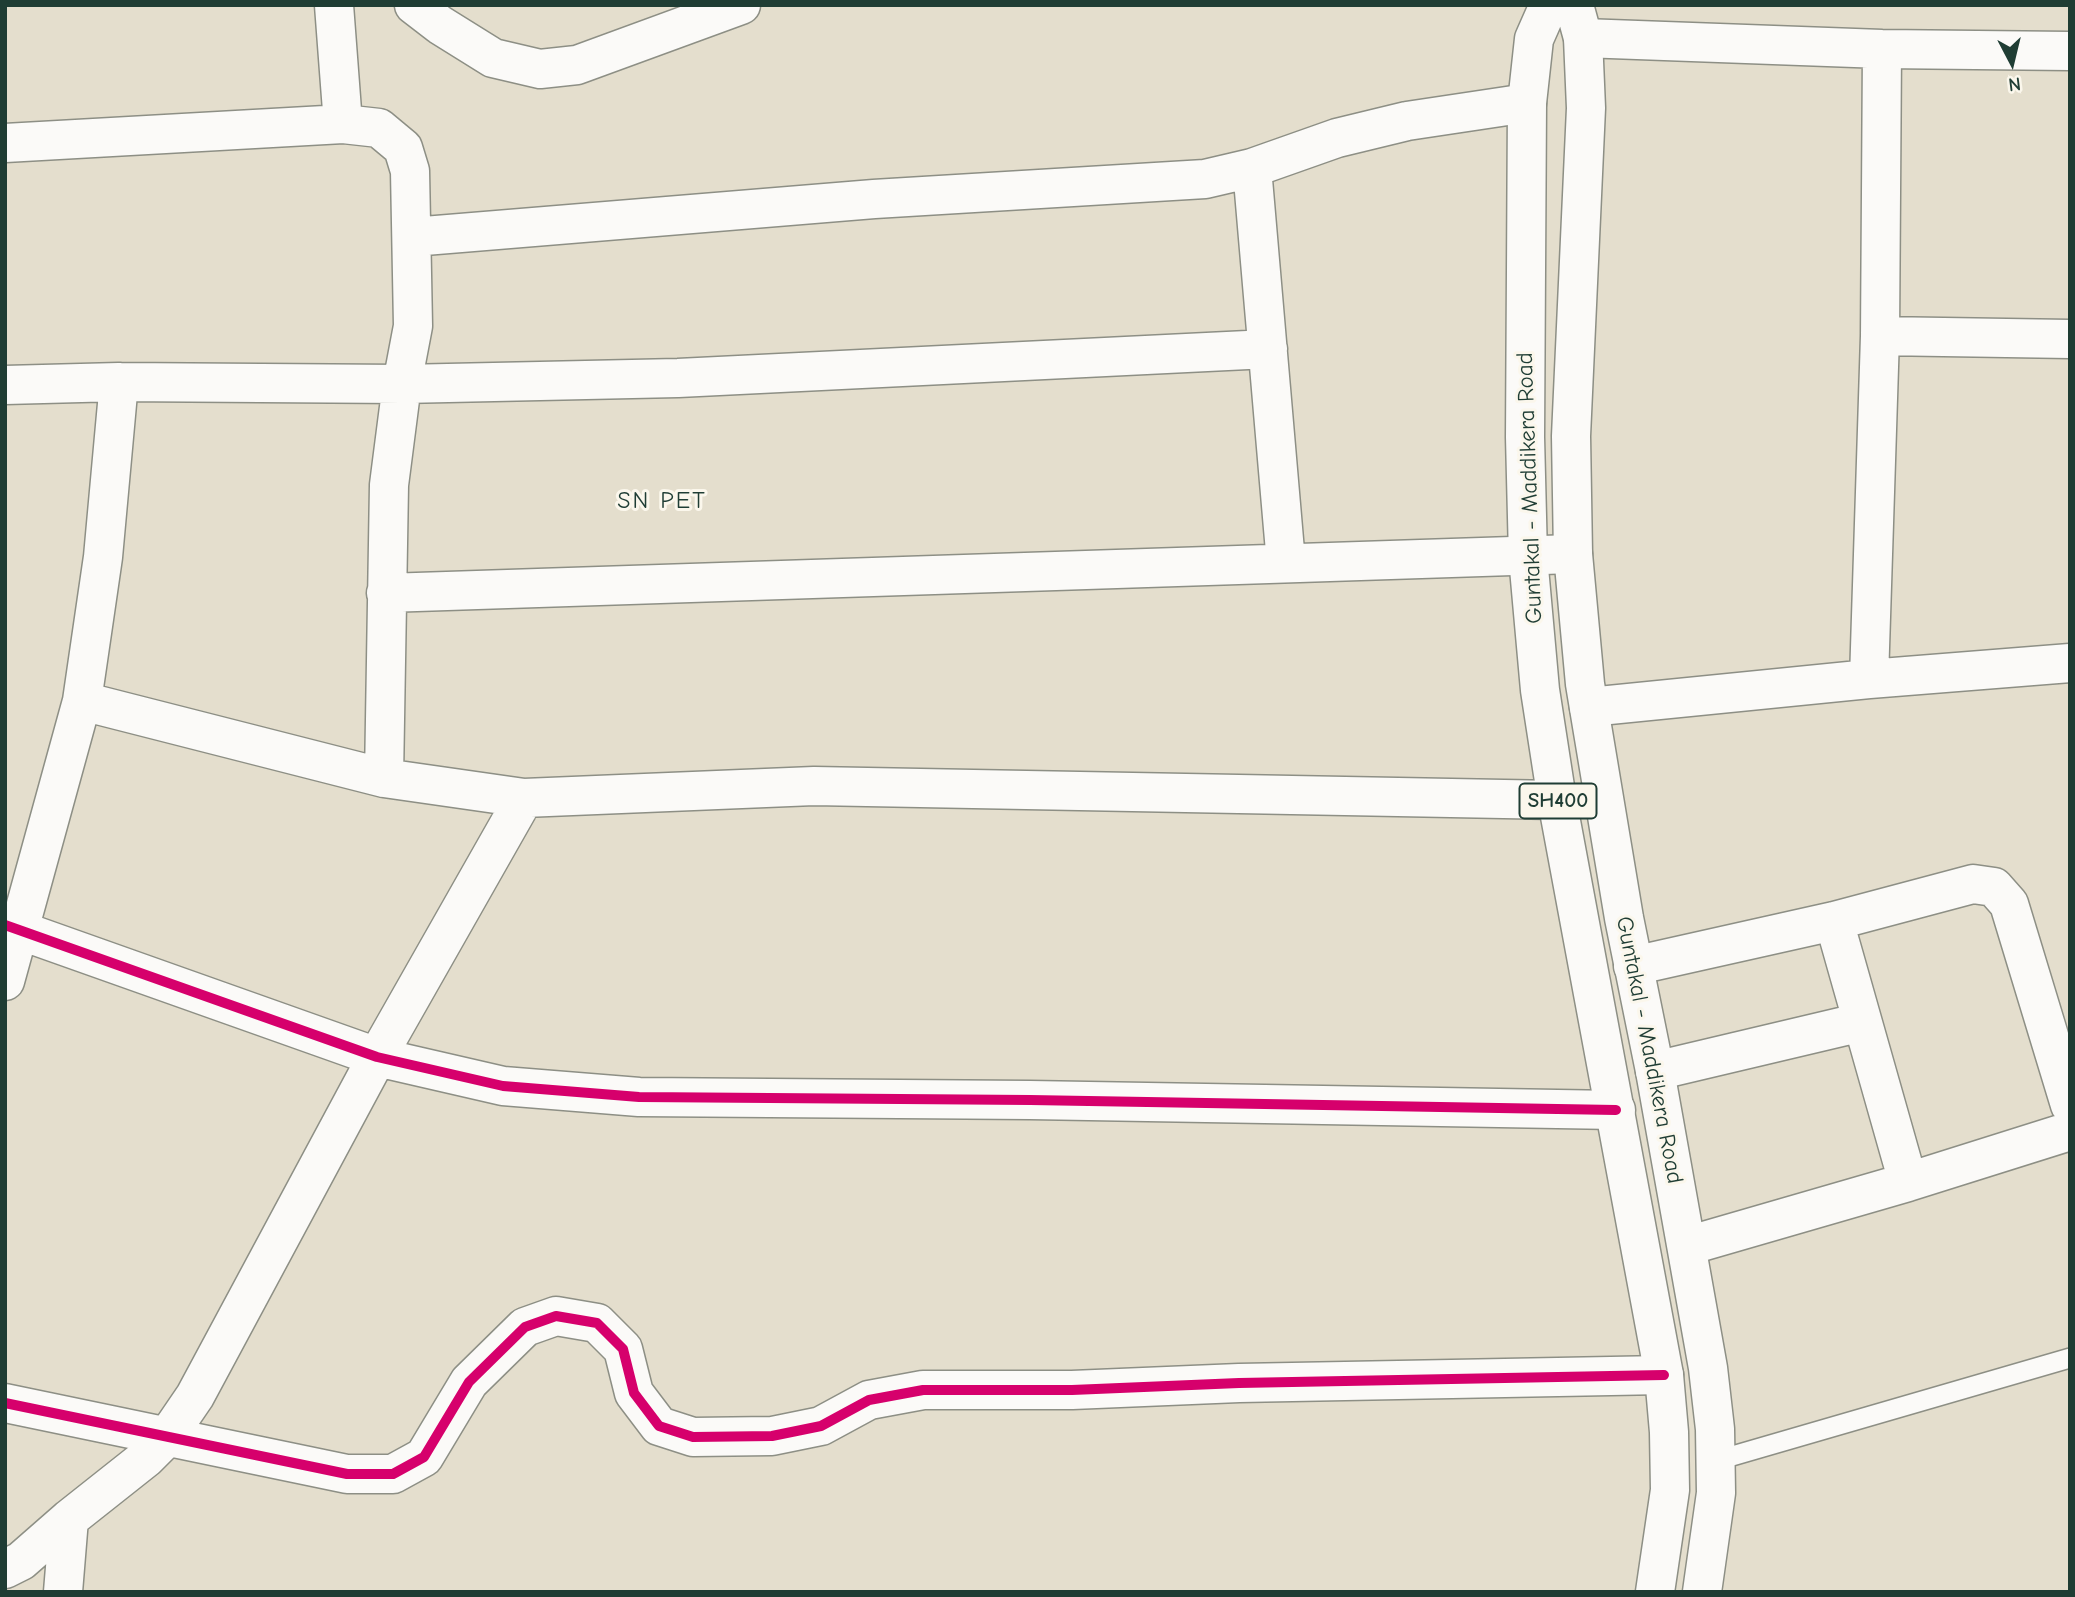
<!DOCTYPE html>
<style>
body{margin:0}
#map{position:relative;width:2075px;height:1597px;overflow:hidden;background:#e4decd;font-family:"Comic Neue",sans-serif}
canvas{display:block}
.frame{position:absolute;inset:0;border:7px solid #1f3d34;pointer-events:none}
.north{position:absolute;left:1977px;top:28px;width:70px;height:70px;-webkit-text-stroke:5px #fbf7ec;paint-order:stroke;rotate:173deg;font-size:19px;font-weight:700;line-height:28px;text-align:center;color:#1f3d34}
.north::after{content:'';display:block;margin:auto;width:24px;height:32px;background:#1f3d34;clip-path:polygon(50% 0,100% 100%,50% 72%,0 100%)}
</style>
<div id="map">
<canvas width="2075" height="1597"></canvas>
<div class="frame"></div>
<div class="north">N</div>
</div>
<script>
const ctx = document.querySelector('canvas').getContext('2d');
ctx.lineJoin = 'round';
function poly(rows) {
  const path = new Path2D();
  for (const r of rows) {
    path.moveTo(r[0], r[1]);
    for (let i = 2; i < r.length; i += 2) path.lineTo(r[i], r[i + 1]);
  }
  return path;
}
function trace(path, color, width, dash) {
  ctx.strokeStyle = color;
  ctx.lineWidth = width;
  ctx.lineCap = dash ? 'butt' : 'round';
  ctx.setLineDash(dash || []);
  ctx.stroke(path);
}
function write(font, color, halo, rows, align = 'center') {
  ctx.font = font + ' "Comic Neue",sans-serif';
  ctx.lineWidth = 6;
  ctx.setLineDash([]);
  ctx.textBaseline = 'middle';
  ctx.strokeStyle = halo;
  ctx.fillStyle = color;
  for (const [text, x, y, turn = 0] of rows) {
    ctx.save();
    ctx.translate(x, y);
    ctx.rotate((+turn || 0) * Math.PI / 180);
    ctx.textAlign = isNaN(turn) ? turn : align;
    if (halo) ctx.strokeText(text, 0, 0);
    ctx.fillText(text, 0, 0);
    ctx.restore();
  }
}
const service = poly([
 [1715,1461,2070,1358]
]);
const minor = poly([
 [334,5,343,124],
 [414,5,440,25,493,58,540,69,577,65,741,5],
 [1583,38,1882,49,2070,51],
 [5,143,343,124,379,128,403,148,410,171,413,326,402,384,389,485,384,778],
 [1252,168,1286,563],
 [412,237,874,199,1205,179,1252,168,1337,138,1407,121,1527,103],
 [1880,336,2070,339],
 [5,385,119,382,402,384,678,378,1268,349],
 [386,593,1573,554],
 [1869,679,1880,336,1882,49],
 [82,701,384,778,524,798,814,786,1557,800],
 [1589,707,1869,679,2070,663],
 [1834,921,1908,1182],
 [5,925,377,1057,503,1086,639,1097,1030,1100,1616,1110],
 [1633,966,1834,921,1973,884,1994,887,2009,904,2070,1105],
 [5,981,82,701,103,557,119,382],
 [1655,1071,1862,1022],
 [1687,1246,1908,1182,2070,1131],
 [5,1403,347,1474,393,1474,424,1457,469,1382,525,1327,556,1316,597,1323,623,1349,634,1393,659,1426,693,1437,772,1436,821,1426,869,1400,923,1390,1072,1390,1239,1383,1664,1375],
 [5,1569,21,1561,69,1519,146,1458,167,1437,195,1396,377,1057,524,798],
 [63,1592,69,1519]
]);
const primary = poly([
 [1549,5,1534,39,1527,103,1525,437,1528,557,1540,690,1557,800,1664,1375,1669,1432,1670,1490,1655,1592],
 [1574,5,1583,38,1586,108,1571,436,1573,554,1585,684,1624,918,1655,1071,1708,1368,1715,1429,1716,1493,1702,1592]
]);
const cycleway = poly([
 [5,925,377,1057,503,1086,639,1097,1030,1100,1616,1110],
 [5,1403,347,1474,393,1474,424,1457,469,1382,525,1327,556,1316,597,1323,623,1349,634,1393,659,1426,693,1437,772,1436,821,1426,869,1400,923,1390,1072,1390,1239,1383,1664,1375]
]);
const shields = [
 [1558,801,77]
];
const shieldNames = [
 ["SH400",1558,801]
];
const streetNames = [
 ["Guntakal - Maddikera Road",1530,488,-92],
 ["Guntakal - Maddikera Road",1649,1050,79]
];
const neighbourhoodNames = [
 ["SN PET",662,501]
];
trace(service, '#8d8f85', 22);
trace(minor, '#8d8f85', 41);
trace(primary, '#8d8f85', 41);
trace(service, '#fbfaf8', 19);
trace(minor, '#fbfaf8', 38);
trace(primary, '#fbfaf8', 38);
trace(cycleway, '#d6006c', 10);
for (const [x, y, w] of shields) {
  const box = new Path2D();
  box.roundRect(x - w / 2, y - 17.5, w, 35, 5);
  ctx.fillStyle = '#fbf7ec';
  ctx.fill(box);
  trace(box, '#1f3d34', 2);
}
write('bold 21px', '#1f3d34', null, shieldNames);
write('23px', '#1f3d34', '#fbf7ec', streetNames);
ctx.letterSpacing = '2px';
write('24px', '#1f3d34', '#fbf7ec', neighbourhoodNames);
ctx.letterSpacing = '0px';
</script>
